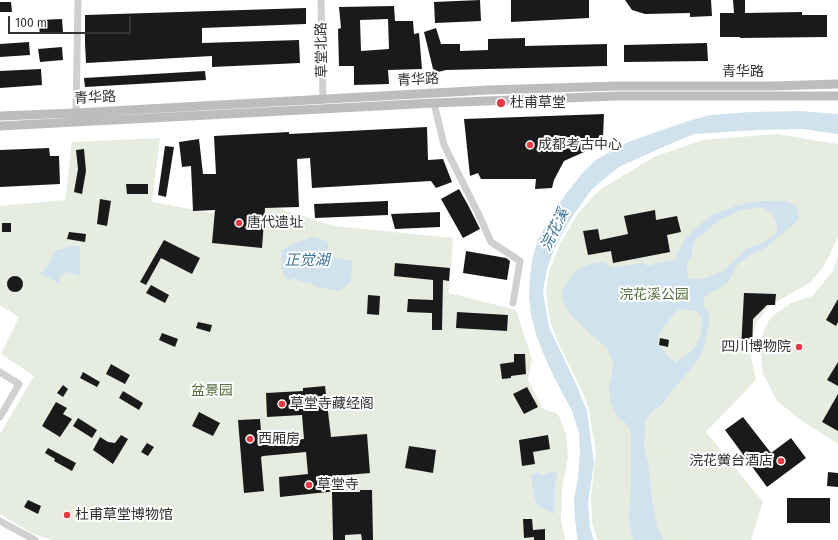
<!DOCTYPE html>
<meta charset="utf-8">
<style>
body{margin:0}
#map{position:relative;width:838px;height:540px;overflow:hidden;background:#fff;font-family:"Fira Sans",sans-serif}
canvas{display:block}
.scale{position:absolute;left:8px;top:16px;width:123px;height:18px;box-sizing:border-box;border:2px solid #333;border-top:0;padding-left:5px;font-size:12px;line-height:14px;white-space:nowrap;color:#333;-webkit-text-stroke:3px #fff;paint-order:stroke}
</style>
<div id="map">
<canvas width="838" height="540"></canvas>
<div class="scale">100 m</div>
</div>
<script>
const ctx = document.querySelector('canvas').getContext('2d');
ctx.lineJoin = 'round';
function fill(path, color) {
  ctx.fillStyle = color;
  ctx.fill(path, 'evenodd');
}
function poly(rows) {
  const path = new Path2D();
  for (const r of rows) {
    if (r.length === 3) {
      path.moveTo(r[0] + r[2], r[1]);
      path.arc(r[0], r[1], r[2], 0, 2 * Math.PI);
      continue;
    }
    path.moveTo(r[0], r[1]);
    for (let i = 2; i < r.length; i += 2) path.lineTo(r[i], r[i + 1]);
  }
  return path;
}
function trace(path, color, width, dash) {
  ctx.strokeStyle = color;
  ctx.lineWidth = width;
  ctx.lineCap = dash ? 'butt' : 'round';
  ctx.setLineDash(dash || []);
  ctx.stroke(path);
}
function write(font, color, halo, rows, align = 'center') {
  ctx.font = font + ' "Fira Sans","Noto Sans SC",sans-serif';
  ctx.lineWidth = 4;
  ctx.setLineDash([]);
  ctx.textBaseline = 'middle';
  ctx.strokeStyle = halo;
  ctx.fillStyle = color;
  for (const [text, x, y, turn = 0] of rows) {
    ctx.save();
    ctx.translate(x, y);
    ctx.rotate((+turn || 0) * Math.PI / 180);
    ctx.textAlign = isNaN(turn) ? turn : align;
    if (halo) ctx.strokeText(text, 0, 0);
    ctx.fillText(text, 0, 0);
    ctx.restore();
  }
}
const green = poly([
 [777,134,838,144,838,237,825,264,811,282,769,306,756,323,752,339,751,357,756,380,706,432,763,502,751,540,597,540,592,522,591,497,596,453,589,410,583,393,560,346,550,322,546,292,549,272,560,244,577,215,594,195,604,187,656,156,703,140],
 [160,138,152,202,212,213,275,207,334,226,453,238,449,293,516,310,532,359,528,380,542,408,558,414,566,434,568,457,562,489,561,520,565,540,52,540,31,533,0,514,0,434,34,376,1,354,19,317,0,305,0,206,65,200,72,142],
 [838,256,838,444,799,419,777,401,763,374,761,355,761,339,765,328,771,317,791,303,812,296,833,271]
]);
const water = poly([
 [800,111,838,114,838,134,803,129,758,130,694,134,661,148,619,167,592,189,572,217,561,236,554,250,547,269,543,291,549,327,576,384,587,411,594,463,588,503,590,528,594,540,578,540,577,537,575,518,574,498,578,478,580,453,579,433,572,411,554,377,544,355,536,334,531,315,529,296,530,277,532,260,538,239,548,222,565,195,584,171,596,160,628,142,688,121,710,115,751,112],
 [764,201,787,201,791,203,797,208,799,214,799,218,795,223,765,248,748,256,740,262,734,270,728,282,720,288,710,293,704,298,704,306,709,314,709,322,705,345,699,358,689,371,680,381,662,404,653,411,648,416,645,422,644,448,649,468,652,502,658,529,663,540,633,540,629,521,631,475,631,432,629,427,625,422,618,418,610,402,609,386,612,376,613,363,607,348,594,337,568,312,562,298,563,289,571,276,576,271,584,266,590,264,604,262,612,268,644,263,647,266,676,259,676,255,687,237,697,227,712,215,736,206,751,202],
 [762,207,770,212,775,218,778,230,774,236,758,245,747,248,740,256,730,264,723,271,719,272,716,274,703,279,690,279,687,274,687,266,692,254,693,245,695,240,712,226,722,219,741,210],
 [686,309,695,311,700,315,702,323,701,333,696,346,686,356,676,362,670,358,658,344,659,334,676,311],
 [313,237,329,242,326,256,352,261,351,282,339,291,316,287,311,283,299,281,296,278,289,280,284,277,282,267,281,251,295,243],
 [73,246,80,246,80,276,69,272,59,276,60,283,40,274,49,264,55,251],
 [555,471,557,473,554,492,555,514,538,506,535,500,531,475,537,472,541,475,543,475]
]);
const building = poly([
 [480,0,481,21,435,23,434,2],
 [511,0,589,0,589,18,511,22],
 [625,0,711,0,712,16,690,17,690,13,645,14,632,10],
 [733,0,745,0,745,13,802,12,802,15,827,15,827,37,740,38,740,37,720,37,720,13,734,13],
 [0,2,11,2,12,12,0,12],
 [394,6,395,21,413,21,414,34,419,33,422,69,388,70,389,84,354,85,354,66,339,66,338,29,341,28,339,7],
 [388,19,389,49,361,51,360,20],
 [306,8,306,24,202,28,202,43,299,40,300,63,212,67,212,56,86,63,85,43,85,15],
 [62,19,63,32,40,34,38,20],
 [436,28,441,44,460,44,460,51,488,50,488,39,525,38,525,46,607,44,607,66,446,70,434,73,424,32],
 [29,42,30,55,0,57,0,44],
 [707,43,708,61,624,62,624,45],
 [62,47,63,60,40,62,38,49],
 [41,69,42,85,0,88,0,71],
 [205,71,206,80,85,87,84,78],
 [604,114,603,138,584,152,564,161,554,180,552,188,535,189,536,179,481,179,478,173,470,176,464,119],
 [427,127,428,160,443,159,452,182,436,188,431,181,312,188,310,158,297,159,299,207,265,208,262,248,212,243,215,210,193,211,191,166,182,167,179,142,199,139,203,174,216,174,214,136,289,132,289,134],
 [165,146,174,147,166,197,158,195],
 [49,148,50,156,59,156,60,184,0,187,0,150],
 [84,149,86,171,82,194,74,192,78,169,76,150],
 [126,184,148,184,148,194,127,194],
 [459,189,468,205,480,229,463,238,441,199],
 [100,199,111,201,107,226,97,224],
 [388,201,388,215,315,218,314,204],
 [655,210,656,220,677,216,681,232,667,235,670,252,613,263,611,251,588,255,583,231,598,229,600,240,628,234,624,216],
 [440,212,440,227,395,229,391,214],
 [2,223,11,223,11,232,2,232],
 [69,232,86,234,85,242,67,239],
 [164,240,200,258,192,274,161,258,146,285,140,282],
 [466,251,506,258,510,261,507,280,463,273],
 [395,263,450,268,449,281,443,280,442,330,432,330,432,313,407,312,408,299,433,300,433,280,394,276],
 [15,284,8],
 [151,285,169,295,165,303,146,293],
 [744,293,776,294,775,305,767,305,753,319,752,349,741,349],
 [368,295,380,296,379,315,367,314],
 [838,299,838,322,836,326,826,320],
 [457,312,508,315,507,331,456,328],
 [198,322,212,325,210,332,196,328],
 [162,333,178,339,175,347,159,340],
 [660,338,669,340,668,347,659,345],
 [514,354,525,354,526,374,511,376,511,378,502,379,500,364,514,362],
 [838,362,838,386,827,380],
 [111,364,130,375,125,384,106,374],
 [83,372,100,382,97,387,80,378],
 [63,385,68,389,63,397,57,393],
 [325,386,331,437,367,434,370,473,335,476,337,491,280,497,279,477,308,474,306,452,263,456,261,457,264,491,244,493,238,420,260,419,262,443,304,439,302,415,267,417,266,393,303,391,303,388],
 [527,387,538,407,524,414,513,394],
 [123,391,143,403,139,410,119,398],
 [838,394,838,431,822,422],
 [56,402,67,408,63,414,72,419,60,437,42,426],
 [199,412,220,423,213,436,192,426],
 [743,417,771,453,791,438,806,458,767,487,725,430],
 [78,418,97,430,92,438,73,426],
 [121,435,128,439,113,464,93,450,100,437,108,442,115,443],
 [548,435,550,449,533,452,535,464,522,466,519,440],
 [147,443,154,447,148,456,141,452],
 [409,446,436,450,433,473,405,468],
 [48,448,76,463,72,471,54,461,55,459,45,453],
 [828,472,838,473,838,487,827,486],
 [360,490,372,490,373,540,362,540,361,534,345,535,345,540,333,540,332,492,360,492],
 [787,498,830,498,830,523,787,523],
 [28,500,41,506,38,514,24,507],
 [523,519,532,519,533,530,545,529,545,540,534,540,534,537,524,538]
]);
const minor = poly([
 [321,0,323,100],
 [434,103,444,145,479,215,491,242,520,261,513,303],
 [76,113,78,0],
 [0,372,19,384,0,417],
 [0,521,35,540]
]);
const secondary = poly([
 [0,116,76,113,488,90,617,86,773,86,838,84],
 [0,126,434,103,616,96,838,96]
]);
const markers = [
 [501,103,5,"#e63946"],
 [530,145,4,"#e63946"],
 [239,223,4,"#e63946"],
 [799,347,4,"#e63946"],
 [282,404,4,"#e63946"],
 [250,439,4,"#e63946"],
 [781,461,4,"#e63946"],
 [309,485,4,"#e63946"],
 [67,515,4,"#e63946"]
];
const streetNames = [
 ["草堂北路",322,50,-91],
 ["青华路",743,72],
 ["青华路",418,80,-3],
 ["青华路",95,98,-3]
];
const poiNames = [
 ["杜甫草堂",510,103],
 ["成都考古中心",538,145],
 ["唐代遗址",247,223],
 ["四川博物院",791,347,"right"],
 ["草堂寺藏经阁",290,404],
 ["西厢房",258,439],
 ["浣花黉台酒店",773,461,"right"],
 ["草堂寺",317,485],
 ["杜甫草堂博物馆",75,515]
];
const parkNames = [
 ["浣花溪公园",654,295],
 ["盆景园",212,391]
];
const waterNames = [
 ["浣花溪",555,230,-64],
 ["正觉湖",307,261]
];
fill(green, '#e6ecdf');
fill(water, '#cfe2ee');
fill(building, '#1a1a1a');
trace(minor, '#d0d0d0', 7);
trace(secondary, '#bdbdbd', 9);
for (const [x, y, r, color] of markers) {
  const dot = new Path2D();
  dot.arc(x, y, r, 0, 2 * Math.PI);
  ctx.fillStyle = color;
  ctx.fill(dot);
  trace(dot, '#fff', 1.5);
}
write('14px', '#333', '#fff', streetNames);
write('14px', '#333', '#fff', poiNames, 'left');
write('14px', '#56703f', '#fff', parkNames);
write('italic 15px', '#3f7597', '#fff', waterNames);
</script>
